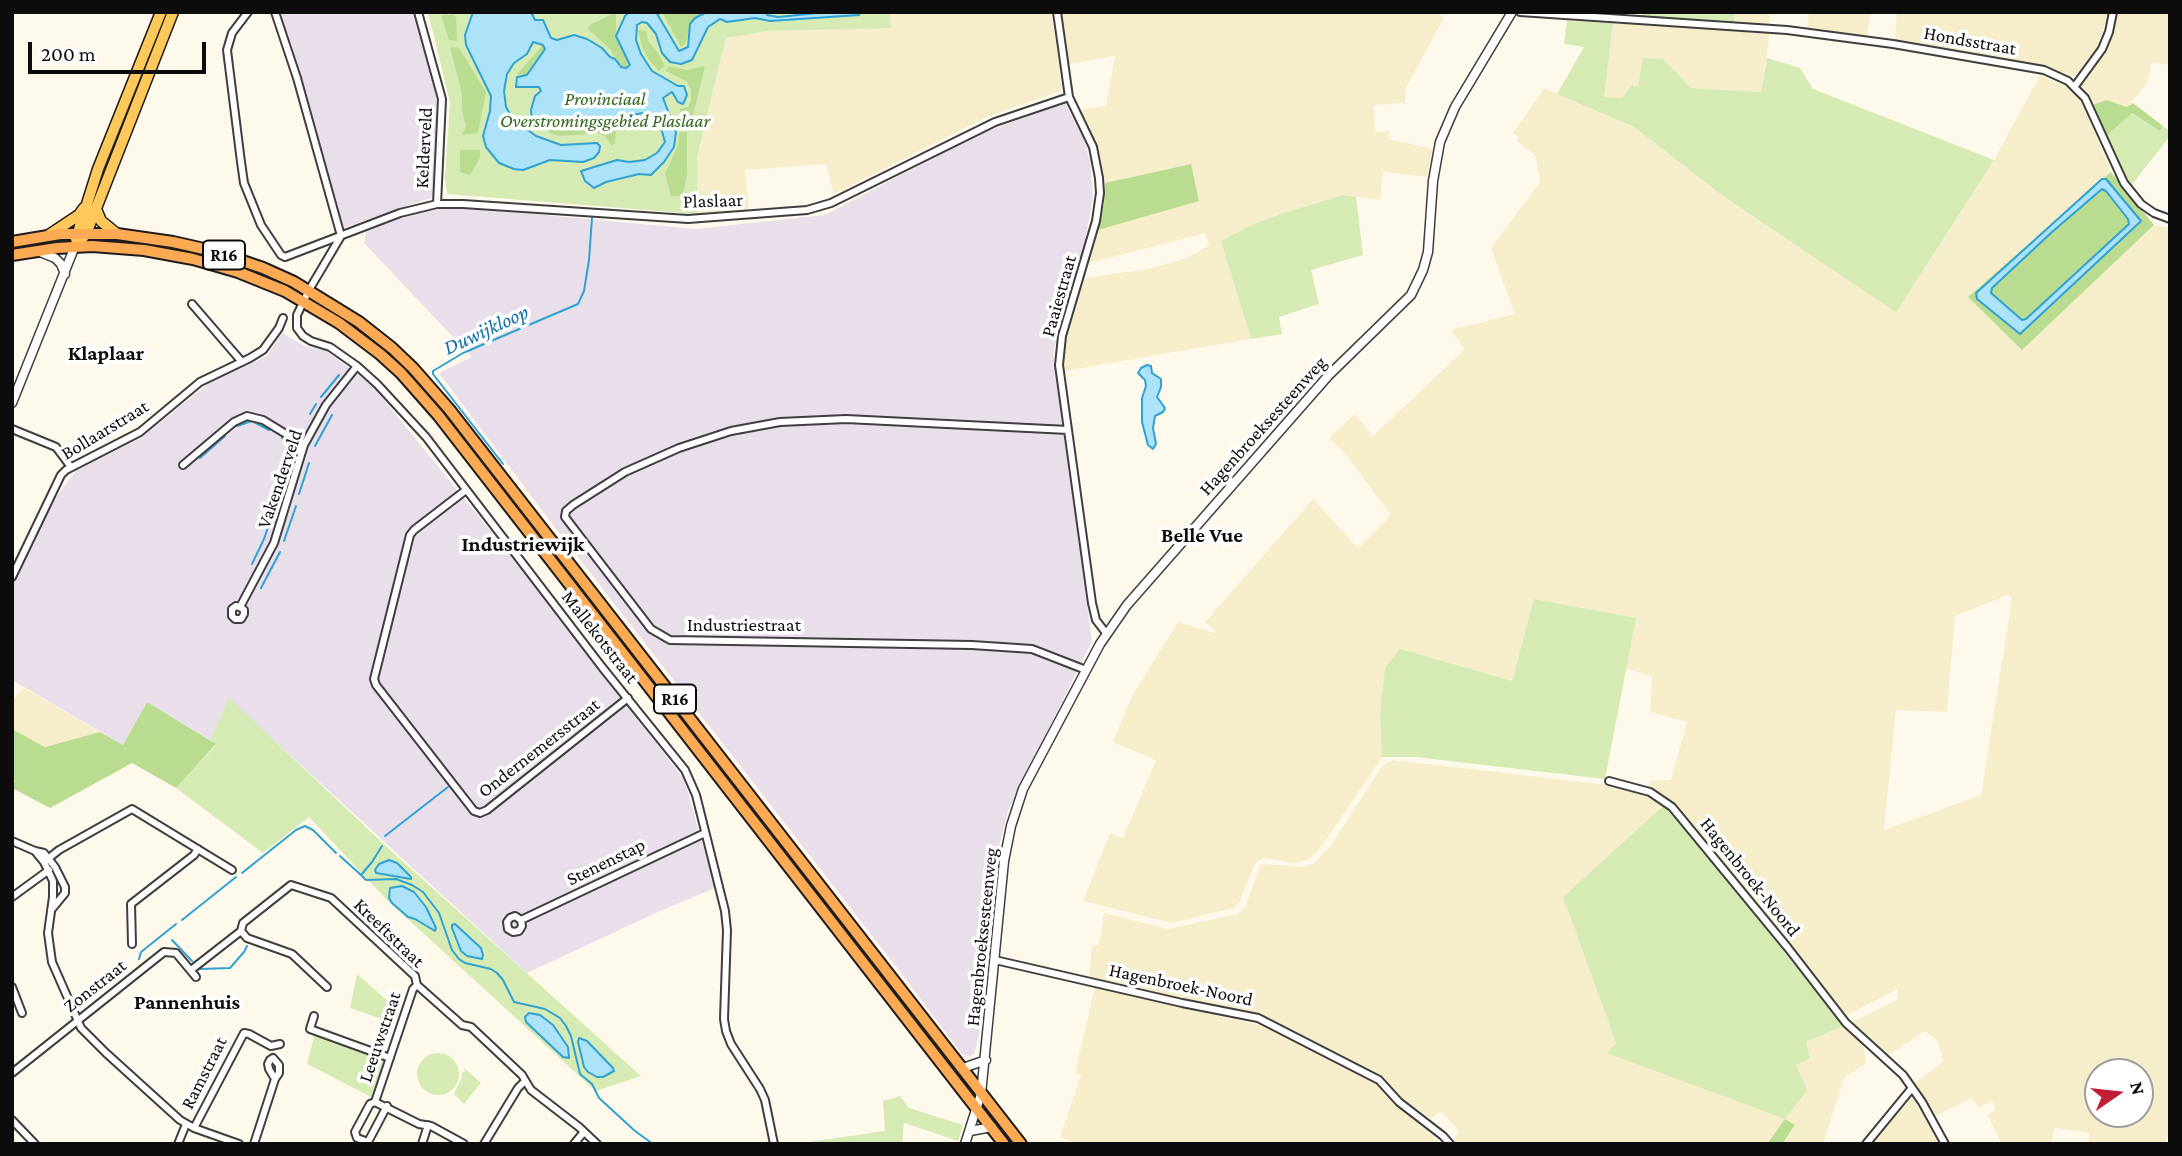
<!DOCTYPE html>
<style>
body{margin:0}
#map{position:relative;width:2182px;height:1156px;overflow:hidden;background:#fff9eb;font-family:"Crimson Pro",serif}
canvas{display:block}
.frame{position:absolute;inset:0;border:14px solid #0c0c0c;pointer-events:none}
.north{position:absolute;left:2084px;top:1058px;width:70px;height:70px;box-sizing:border-box;background:#fff;border:2px solid #9e9e9e;border-radius:50%;rotate:76deg;font-size:19px;font-weight:700;line-height:28px;text-align:center;color:#0c0c0c}
.north::after{content:'';display:block;margin:auto;width:24px;height:32px;background:#c11e35;clip-path:polygon(50% 0,100% 100%,50% 72%,0 100%)}
.scale{position:absolute;left:28px;top:42px;width:178px;height:32px;box-sizing:border-box;border:4px solid #0c0c0c;border-top:0;padding-left:9px;font-size:21px;line-height:24px;white-space:nowrap;color:#0c0c0c;-webkit-text-stroke:5px #fff;paint-order:stroke}
</style>
<div id="map">
<canvas width="2182" height="1156"></canvas>
<div class="frame"></div>
<div class="north">N</div>
<div class="scale">200 m</div>
</div>
<script>
const ctx = document.querySelector('canvas').getContext('2d');
ctx.lineJoin = 'round';
function fill(path, color) {
  ctx.fillStyle = color;
  ctx.fill(path, 'evenodd');
}
function poly(rows) {
  const path = new Path2D();
  for (const r of rows) {
    if (r.length === 3) {
      path.moveTo(r[0] + r[2], r[1]);
      path.arc(r[0], r[1], r[2], 0, 2 * Math.PI);
      continue;
    }
    path.moveTo(r[0], r[1]);
    for (let i = 2; i < r.length; i += 2) path.lineTo(r[i], r[i + 1]);
  }
  return path;
}
function trace(path, color, width, dash) {
  ctx.strokeStyle = color;
  ctx.lineWidth = width;
  ctx.lineCap = dash ? 'butt' : 'round';
  ctx.setLineDash(dash || []);
  ctx.stroke(path);
}
function write(font, color, halo, rows, align = 'center') {
  ctx.font = font + ' "Crimson Pro",serif';
  ctx.lineWidth = 7;
  ctx.setLineDash([]);
  ctx.textBaseline = 'middle';
  ctx.strokeStyle = halo;
  ctx.fillStyle = color;
  for (const [text, x, y, turn = 0] of rows) {
    ctx.save();
    ctx.translate(x, y);
    ctx.rotate((+turn || 0) * Math.PI / 180);
    ctx.textAlign = isNaN(turn) ? turn : align;
    if (halo) ctx.strokeText(text, 0, 0);
    ctx.fillText(text, 0, 0);
    ctx.restore();
  }
}
const industrial = poly([
 [278,12,413,12,439,97,433,197,344,228,292,45],
 [1065,103,1083,138,1090,161,1093,196,1084,248,1053,352,1092,641,1008,811,997,854,981,1026,974,1054,970,1057,962,1054,898,969,547,517,439,373,472,357,364,243,366,232,412,214,441,209,469,208,695,229,825,215,977,135],
 [282,333,303,345,326,351,372,385,530,580,684,779,715,888,660,911,527,973,229,699,210,740,147,702,123,745,12,680,12,583,47,511,65,485,76,471,141,438,210,382,267,356]
]);
const farmland = poly([
 [890,12,1051,12,1063,90,989,116,834,194,826,164,745,170,749,210,697,214,697,157,726,38,769,31,891,27],
 [1060,12,1435,12,1444,18,1406,88,1405,103,1374,105,1375,132,1390,131,1388,139,1433,149,1427,177,1383,172,1380,200,1343,195,1283,213,1247,227,1221,241,1251,339,1064,371,1062,352,1068,328,1085,278,1148,269,1187,258,1209,245,1205,233,1089,263,1098,230,1199,200,1190,164,1105,183,1101,158,1091,131,1080,110,1106,106,1115,56,1069,64],
 [1735,12,1770,12,1769,26,1734,23],
 [1809,12,1871,12,1867,38,1807,30],
 [1897,12,2108,12,2099,45,2090,62,2079,74,2070,77,1986,57,1895,42],
 [2114,12,2170,12,2170,65,2152,62,2147,83,2128,107,2107,100,2092,105,2082,91,2080,84,2098,61,2107,42],
 [1613,23,1770,32,1761,92,1691,88,1663,60,1643,58,1638,86,1631,86,1622,98,1603,97],
 [2040,75,2072,90,2084,106,2111,172,1968,297,2022,350,2154,225,2170,228,2170,1121,2166,1144,2088,1144,2089,1133,2055,1128,2051,1144,2002,1144,1987,1114,1996,1110,1992,1101,1979,1108,1972,1098,1935,1116,1914,1084,1943,1062,1938,1041,1925,1031,1887,1056,1852,1022,1898,999,1897,989,1844,1017,1666,797,1649,789,1650,781,1671,780,1687,722,1650,712,1652,677,1626,668,1635,618,1534,599,1512,681,1380,714,1382,757,1328,837,1316,853,1305,861,1293,863,1264,858,1255,863,1240,901,1234,908,1171,923,1083,901,1110,833,1123,838,1156,760,1113,742,1133,694,1178,622,1218,634,1205,622,1313,499,1358,548,1391,515,1347,456,1329,438,1355,414,1373,436,1465,349,1451,331,1455,329,1515,314,1491,248,1540,182,1536,157,1517,141,1519,137,1513,133,1544,88,1634,127,1723,196,1896,311,1994,160],
 [2008,595,2012,598,1981,795,1884,830,1896,710,1947,712,1955,616],
 [2098,1072,2140,1072,2140,1114,2098,1114],
 [24,688,100,732,45,747,12,729,12,701],
 [1393,760,1608,785,1650,796,1664,805,1563,897,1616,1043,1608,1053,1796,1065,1806,1042,1843,1026,1863,1045,1866,1063,1844,1078,1823,1144,1782,1144,1795,1126,1785,1119,1767,1144,1456,1144,1454,1140,1459,1131,1441,1111,1431,1119,1400,1096,1381,1076,1262,1017,1089,978,1092,945,1099,945,1104,913,1168,929,1237,914,1245,907,1260,867,1266,864,1304,867,1314,863,1331,845,1383,765],
 [1095,987,1262,1026,1377,1085,1389,1098,1441,1144,1080,1144,1060,1137,1081,1075,1075,1073],
 [1910,1098,1915,1098,1938,1144,1872,1144]
]);
const green = poly([
 [428,12,890,12,891,28,769,31,726,38,697,157,697,214,447,194,445,179,450,102],
 [1643,12,1735,12,1734,23,1642,17],
 [1567,21,1613,23,1604,97,1622,98,1631,86,1638,86,1643,58,1663,59,1691,88,1761,92,1767,58,1800,68,1813,89,1994,160,1896,312,1723,196,1634,127,1557,94,1584,47,1564,44],
 [158,29,163,31,88,219,85,219,102,176,102,167],
 [2132,113,2160,131,2163,126,2170,131,2170,136,2131,186,2124,177,2107,136],
 [1343,195,1356,197,1363,255,1311,270,1319,304,1279,317,1282,334,1251,339,1221,241,1247,227,1283,213],
 [1534,599,1636,618,1605,779,1415,757,1382,757,1380,714,1385,668,1400,649,1512,681],
 [229,698,388,848,641,1076,596,1091,589,1085,387,900,309,817,263,853,176,788,216,745,210,740],
 [1664,805,1740,896,1843,1026,1806,1042,1810,1058,1796,1065,1807,1090,1785,1119,1607,1053,1616,1043,1563,897],
 [357,974,399,1011,394,1023,350,1008],
 [315,1033,386,1059,373,1098,307,1064],
 [438,1074,21],
 [464,1068,481,1083,464,1104,454,1094,462,1077,462,1073,465,1072],
 [900,1096,909,1108,963,1125,958,1141,904,1123,902,1144,795,1144,885,1131,883,1101]
]);
const forest = poly([
 [616,12,616,36,630,66,626,68,621,67,610,49,588,29,590,25],
 [662,12,702,12,690,24,686,43,681,47],
 [441,15,453,15,456,17,457,41,449,40],
 [638,30,646,31,648,41,657,51,665,66,659,71,649,60,642,46],
 [543,45,545,49,527,75,517,74],
 [450,47,459,48,486,92,478,133,462,135,466,126,462,110,462,93],
 [669,66,687,70,705,66,692,119,680,116,680,109,688,107,691,101,691,89,686,81,666,71],
 [2107,100,2127,107,2133,103,2163,126,2160,131,2132,113,2107,136,2092,105],
 [556,117,582,128,595,127,611,119,614,123,616,131,615,143,612,146,606,137,599,133,560,136,548,132,532,121],
 [679,132,687,132,687,173,684,190,680,196,671,196,665,174,678,145],
 [460,150,480,150,480,158,470,175,460,172],
 [1191,164,1199,201,1098,230,1104,204,1105,183],
 [2111,172,2154,225,2022,350,1968,297],
 [147,702,216,744,176,788,132,763,50,808,12,788,15,781,12,779,12,729,45,747,100,732,123,745],
 [1785,1119,1795,1125,1782,1144,1767,1144]
]);
const water = poly([
 [473,12,531,12,535,20,543,20,551,38,557,40,574,35,587,39,602,48,610,57,615,59,621,67,626,68,630,65,616,36,625,16,629,12,656,12,679,51,688,47,690,24,695,18,707,12,765,12,767,15,778,17,828,12,860,12,859,15,770,21,755,18,727,22,720,19,708,27,692,60,681,64,670,62,662,53,656,34,647,23,642,22,637,25,636,40,641,54,652,71,678,86,684,86,687,95,683,104,678,102,672,92,663,98,676,132,674,147,664,162,651,175,639,174,606,182,594,188,585,181,581,171,617,160,629,162,645,160,657,153,665,142,661,128,652,118,643,113,611,119,594,127,582,128,556,117,532,121,531,110,535,96,541,91,539,87,516,87,517,77,527,75,545,49,543,45,533,42,527,54,514,63,507,74,504,91,506,107,513,119,536,136,561,145,597,143,600,146,599,152,594,158,583,162,550,160,523,170,514,169,499,163,486,147,483,136,490,111,491,96,466,45,465,35,473,12],
 [2102,179,2106,179,2141,221,2020,334,1977,299,1976,293,2102,179],
 [2102,189,2106,191,2128,219,2129,224,2026,319,2022,320,1991,293,1992,288,2052,232,2102,189],
 [1147,365,1151,366,1152,373,1161,379,1161,387,1157,397,1165,408,1163,412,1155,416,1153,428,1156,444,1153,449,1148,445,1142,422,1142,398,1146,386,1145,380,1138,373,1141,368,1147,365],
 [389,860,397,863,411,877,411,879,376,873,375,870,379,864,389,860],
 [402,886,414,892,426,907,436,928,435,931,415,919,408,917,392,903,389,898,390,888,402,886],
 [455,924,481,948,483,955,482,959,467,956,461,951,452,928,452,925,455,924],
 [529,1013,540,1015,553,1025,568,1047,569,1058,563,1057,526,1022,525,1017,529,1013],
 [579,1038,587,1041,613,1068,614,1071,603,1077,597,1077,588,1072,584,1067,578,1042,579,1038]
]);
const stream = poly([
 [321,397,339,375],
 [310,414,316,404],
 [237,426,252,421,269,430],
 [282,438,294,445],
 [315,446,332,415],
 [200,458,225,436],
 [503,464,433,374,433,371,463,353,578,304,584,291,589,260,592,218],
 [299,494,309,463],
 [284,541,296,506],
 [252,564,264,539,285,478],
 [261,588,280,552],
 [385,836,448,787],
 [340,856,361,875,372,862,382,846],
 [242,873,296,830,305,826,313,830,336,853],
 [361,875,366,880,396,879,412,885,423,892,439,913,452,950,459,959,465,963,491,969,497,973,503,980,514,1002,545,1009,560,1018,566,1026,571,1036,580,1074,592,1084,599,1098,635,1131,653,1144],
 [182,920,236,877],
 [172,940,192,961],
 [139,959,141,952,176,924],
 [200,969,230,968,244,952,247,946]
]);
const minor = poly([
 [248,12,232,33,227,50,241,162,244,183,261,225,281,255,285,257,400,213,437,204,463,204,688,219,807,210,831,203,995,122,1069,97],
 [275,12,297,78,341,236,309,290,297,315,297,328,303,336,311,341,330,347,357,366,377,384,426,437,602,667,685,770,696,795,725,911,727,930,724,1019,726,1031,731,1044,760,1089,765,1100,774,1144],
 [418,12,442,99,437,204],
 [1057,12,1069,97,1093,147,1099,178,1100,193,1096,221,1062,336,1059,365,1092,603,1096,620,1106,633],
 [1520,12,1787,30,1893,44,2044,70,2068,81,2085,98,2124,183,2141,204,2154,213,2170,219],
 [2075,86,2102,49,2109,32,2113,12],
 [192,304,242,362],
 [12,429,56,447,71,467],
 [1068,430,846,419,780,422,731,431,679,448,625,472,573,505,566,511,565,517,651,629,670,640,972,645,1032,649,1086,670],
 [183,465,234,422,247,416,263,420,304,445],
 [466,490,414,530,410,535,374,679,376,685,474,811,480,813,487,810,628,698],
 [12,577,61,475,66,470,140,432,200,382,250,358,263,350,279,328,283,318],
 [240,607,244,610,244,614,241,619,235,619,232,616,232,609,236,606,240,607,274,543,304,445,326,405,357,366],
 [1609,781,1650,792,1672,807,1788,948,1846,1023,1903,1075,1922,1102,1945,1144],
 [12,841,35,851,44,853,55,867,65,887,65,893,51,910],
 [35,851,44,862,53,881,53,897,48,933,52,962,81,1028,106,1053,180,1120,194,1128,239,1144],
 [49,858,59,850,132,809,232,870],
 [12,897,49,870],
 [521,920,522,926,519,931,513,932,508,929,507,922,510,918,515,916,521,920,705,833],
 [241,931,247,938,292,954,327,987],
 [132,944,131,904,194,855,198,849],
 [995,960,1182,1003,1258,1018,1379,1080,1399,1102,1443,1136,1450,1144],
 [191,970,241,931,243,923,291,885,331,898,415,976,417,985,462,1025,471,1027,522,1075,531,1090,579,1127,597,1144],
 [417,985,413,989,375,1102,419,1124,431,1126,464,1144],
 [12,987,22,1013],
 [314,1016,310,1029,390,1058],
 [12,1073,164,952,176,953,196,977],
 [375,1102,370,1104,355,1132,357,1138,368,1142,387,1106],
 [12,1120,35,1144],
 [194,1128,244,1033,249,1034,271,1046,280,1044],
 [178,1144,186,1124],
 [254,1144,275,1079,279,1073,279,1065,273,1058,270,1060,268,1064,269,1069,275,1079],
 [422,1144,428,1125],
 [484,1144,518,1088,525,1081],
 [574,1144,583,1133],
 [1866,1144,1912,1088]
]);
const tertiary = poly([
 [40,252,55,258,61,264,65,274],
 [12,403,75,246],
 [963,1068,986,1060],
 [970,1131,992,1127],
 [965,1144,981,1094,1004,861,1011,826,1023,789,1100,644,1127,605,1328,376,1411,295,1423,270,1428,252,1433,181,1440,142,1455,107,1512,12]
]);
const primary = poly([
 [96,209,101,221,117,234],
 [49,235,79,215,84,208],
 [76,239,98,169,161,12],
 [75,246,86,234,173,12]
]);
const trunk = poly([
 [12,242,60,234,117,234,173,242,213,251,263,268,294,282,359,322,392,348,413,368,449,409,1021,1144],
 [12,255,57,248,92,246,144,250,193,259,238,272,285,291,339,323,380,354,401,373,438,415,1004,1144]
]);
const shields = [
 [224,255,42],
 [675,699,42]
];
const shieldNames = [
 ["R16",224,255],
 ["R16",675,699]
];
const streetNames = [
 ["Hondsstraat",1970,41,10],
 ["Kelderveld",424,148,-87],
 ["Plaslaar",713,201,-2],
 ["Paaiestraat",1059,296,-74],
 ["Hagenbroeksesteenweg",1263,426,-48],
 ["Bollaarstraat",105,430,-31],
 ["Vakenderveld",280,479,-71],
 ["Industriestraat",744,625],
 ["Mallekotstraat",600,637,52],
 ["Ondernemersstraat",539,748,-38],
 ["Stenenstap",606,862,-26],
 ["Hagenbroek-Noord",1750,877,51],
 ["Kreeftstraat",389,933,44],
 ["Hagenbroeksesteenweg",982,937,-84],
 ["Hagenbroek-Noord",1181,985,12],
 ["Zonstraat",95,986,-38],
 ["Leeuwstraat",380,1037,-71],
 ["Ramstraat",204,1073,-63]
];
const parkNames = [
 ["Provinciaal",605,99],
 ["Overstromingsgebied Plaslaar",605,121]
];
const waterNames = [
 ["Duwijkloop",486,330,-25]
];
const neighbourhoodNames = [
 ["Klaplaar",106,354],
 ["Belle Vue",1202,536],
 ["Industriewijk",523,545],
 ["Pannenhuis",187,1003]
];
fill(industrial, '#e9dfeb');
fill(farmland, '#f6eeca');
fill(green, '#d5ebb3');
fill(forest, '#badc91');
fill(water, '#ade3f9');
trace(water, '#30a1d3', 2);
trace(stream, '#30a1d3', 2);
trace(minor, '#3f3f3f', 10);
trace(tertiary, '#3f3f3f', 11);
trace(primary, '#1d1d1d', 13);
trace(trunk, '#1d1d1d', 14);
trace(minor, '#fff', 6);
trace(tertiary, '#fff', 8);
trace(primary, '#ffc85b', 10);
trace(trunk, '#fdaa54', 10);
for (const [x, y, w] of shields) {
  const box = new Path2D();
  box.roundRect(x - w / 2, y - 14.5, w, 29, 5);
  ctx.fillStyle = '#fff';
  ctx.fill(box);
  trace(box, '#0c0c0c', 2);
}
write('bold 18px', '#0c0c0c', null, shieldNames);
write('19px', '#0c0c0c', '#fff', streetNames);
write('italic 19px', '#30661a', '#fff', parkNames);
write('italic 21px', '#1070a2', '#fff', waterNames);
write('bold 21px', '#0c0c0c', '#fff', neighbourhoodNames);
</script>
